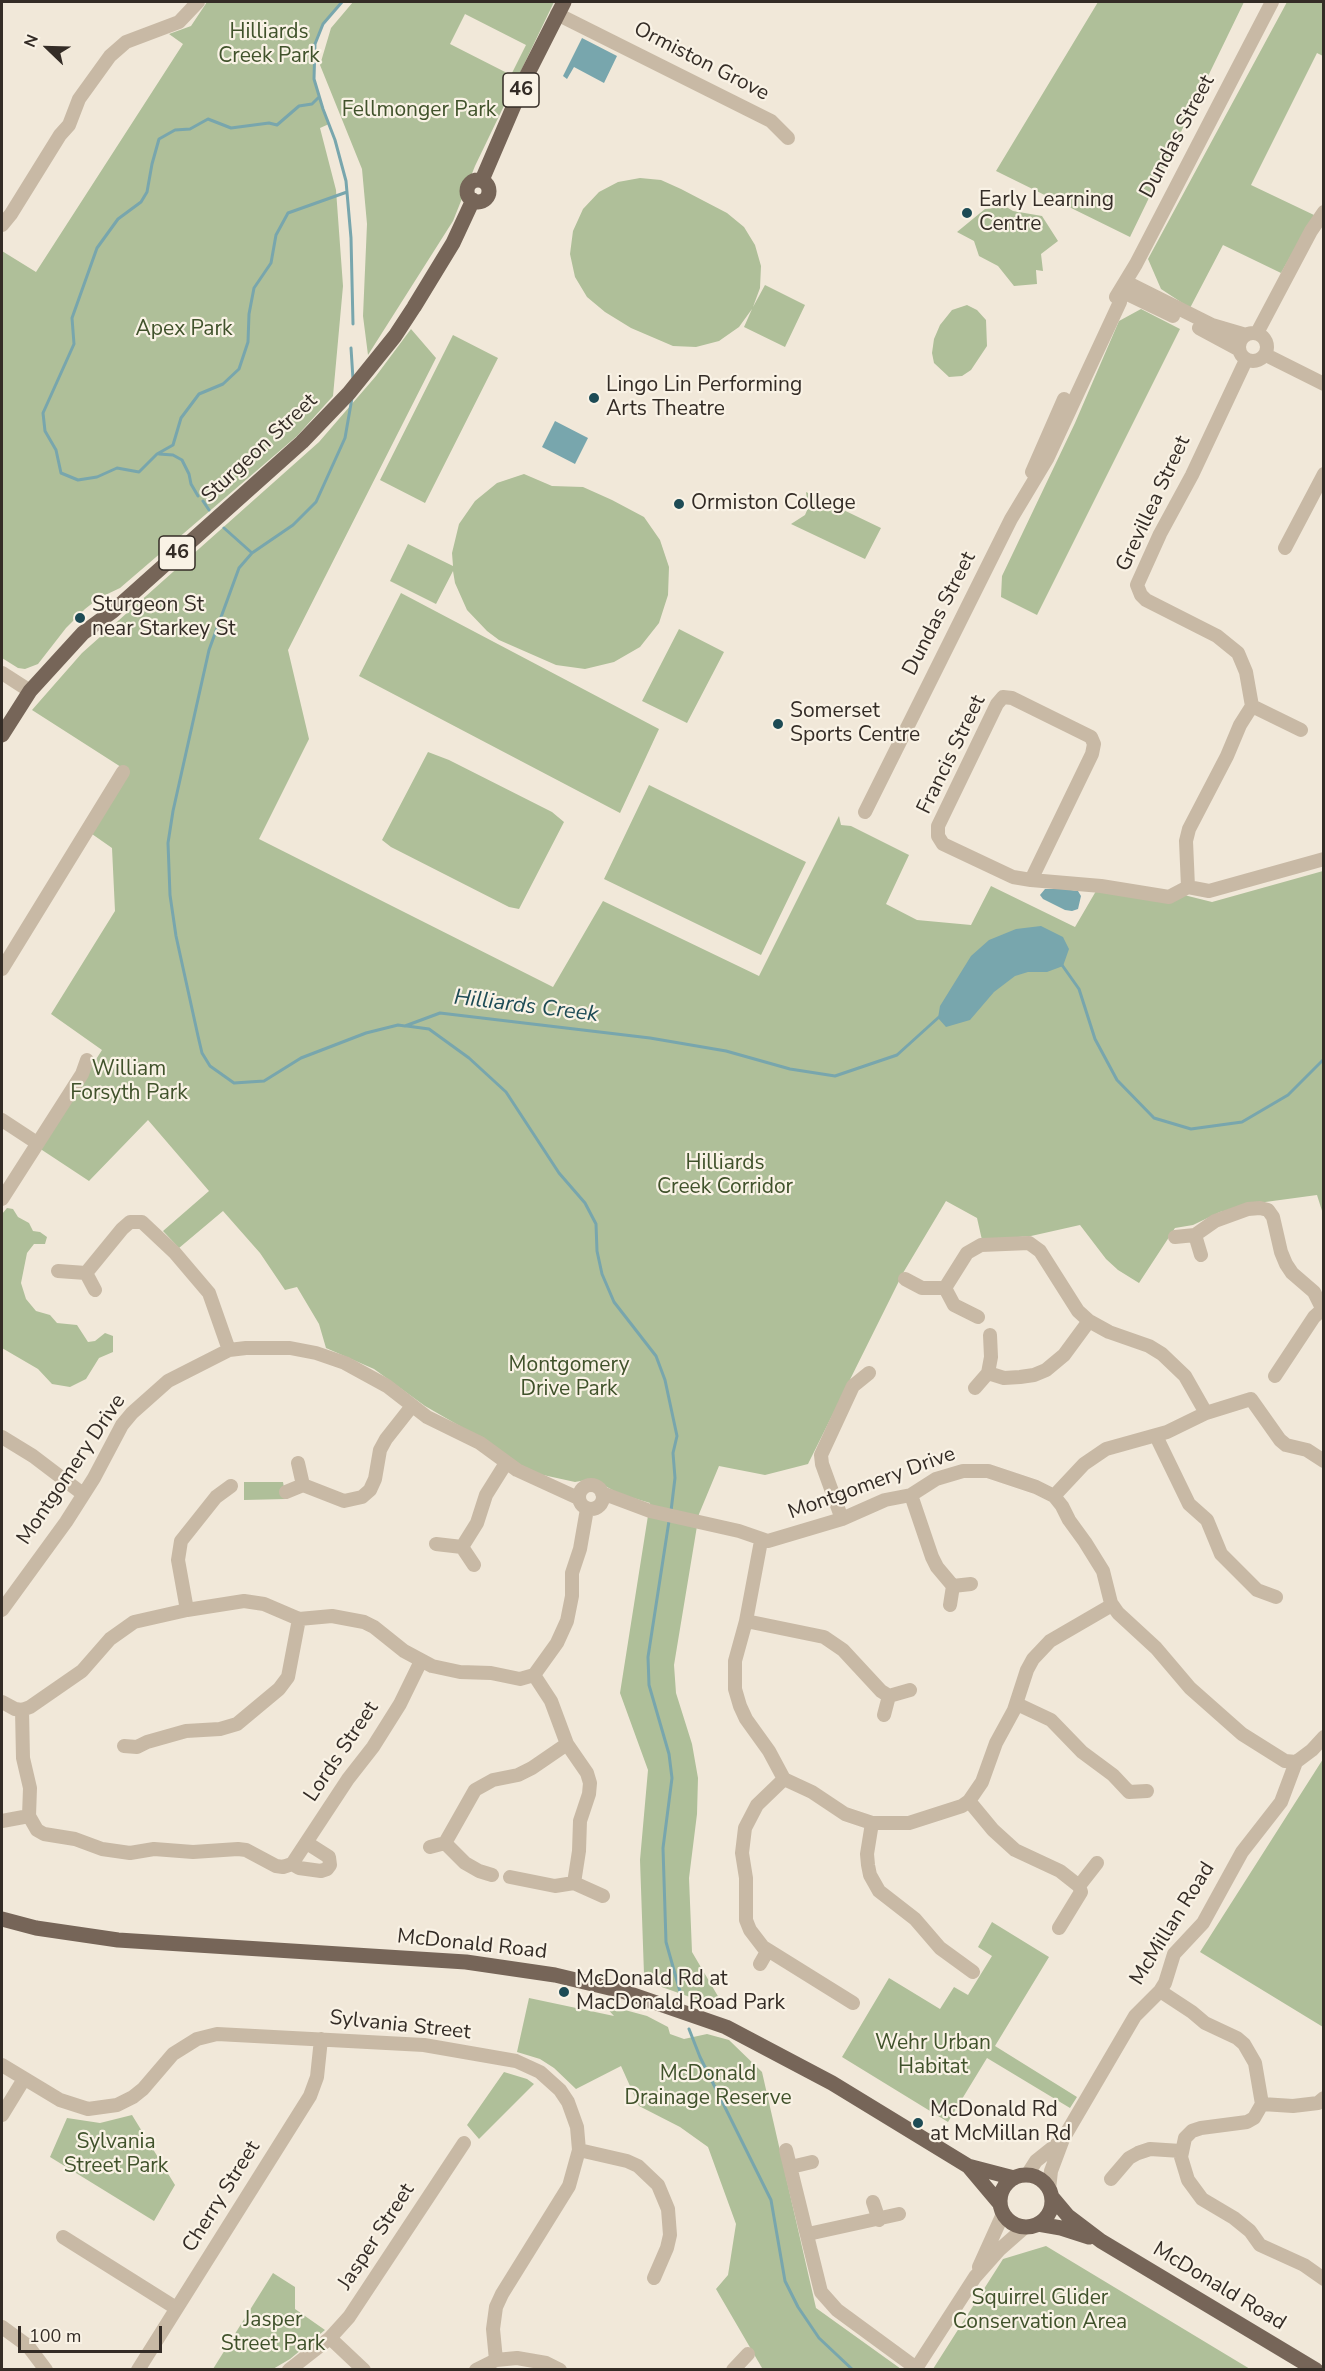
<!DOCTYPE html>
<style>
body{margin:0}
#map{position:relative;width:1325px;height:2371px;overflow:hidden;background:#f1e8d9;font-family:"Nunito Sans",sans-serif}
canvas{display:block}
.frame{position:absolute;inset:0;border:3px solid #342c26;pointer-events:none}
.north{position:absolute;left:18px;top:18px;width:60px;height:60px;-webkit-text-stroke:4px #f9f2e5;paint-order:stroke;rotate:293deg;font-size:16px;font-weight:700;line-height:24px;text-align:center;color:#342c26}
.north::after{content:'';display:block;margin:auto;width:21px;height:27px;background:#342c26;clip-path:polygon(50% 0,100% 100%,50% 72%,0 100%)}
.scale{position:absolute;left:18px;top:2326px;width:144px;height:27px;box-sizing:border-box;border:3px solid #342c26;border-top:0;padding-left:8px;font-size:18px;line-height:21px;white-space:nowrap;color:#342c26;-webkit-text-stroke:4px #f9f2e5;paint-order:stroke}
</style>
<div id="map">
<canvas width="1325" height="2371"></canvas>
<div class="frame"></div>
<div class="north">N</div>
<div class="scale">100 m</div>
</div>
<script>
const ctx = document.querySelector('canvas').getContext('2d');
ctx.lineJoin = 'round';
function fill(path, color) {
  ctx.fillStyle = color;
  ctx.fill(path, 'evenodd');
}
function poly(rows) {
  const path = new Path2D();
  for (const r of rows) {
    if (r.length === 3) {
      path.moveTo(r[0] + r[2], r[1]);
      path.arc(r[0], r[1], r[2], 0, 2 * Math.PI);
      continue;
    }
    path.moveTo(r[0], r[1]);
    for (let i = 2; i < r.length; i += 2) path.lineTo(r[i], r[i + 1]);
  }
  return path;
}
function trace(path, color, width, dash) {
  ctx.strokeStyle = color;
  ctx.lineWidth = width;
  ctx.lineCap = dash ? 'butt' : 'round';
  ctx.setLineDash(dash || []);
  ctx.stroke(path);
}
function write(font, color, halo, rows, align = 'center') {
  ctx.font = font + ' "Nunito Sans",sans-serif';
  ctx.lineWidth = 4.5;
  ctx.setLineDash([]);
  ctx.textBaseline = 'middle';
  ctx.strokeStyle = halo;
  ctx.fillStyle = color;
  for (const [text, x, y, turn = 0] of rows) {
    ctx.save();
    ctx.translate(x, y);
    ctx.rotate((+turn || 0) * Math.PI / 180);
    ctx.textAlign = isNaN(turn) ? turn : align;
    if (halo) ctx.strokeText(text, 0, 0);
    ctx.fillText(text, 0, 0);
    ctx.restore();
  }
}
const green = poly([
 [207,2,342,2,323,24,315,44,314,79,329,124,320,128,336,190,343,286,333,396,297,436,120,588,99,598,85,609,66,628,38,664,25,669,18,668,2,658,2,251,36,272,183,44,169,34,191,26],
 [353,2,554,2,475,166,453,221,368,355,363,316,367,224,362,169,320,65,331,28],
 [465,14,526,45,511,75,450,44],
 [1098,2,1244,2,1130,237,996,171],
 [1287,2,1323,2,1323,56,1317,53,1251,185,1314,215,1281,273,1223,245,1190,308,1161,289,1148,259],
 [640,178,661,180,681,189,727,213,744,227,755,245,761,266,760,288,753,307,765,285,805,305,785,347,744,327,752,309,739,327,719,341,696,347,673,346,631,328,605,312,587,297,575,277,570,254,573,231,583,209,599,192,618,182],
 [1000,203,1013,211,1042,216,1058,241,1041,254,1043,271,1036,270,1037,284,1014,286,998,266,979,256,974,241,957,232,985,209,994,208],
 [967,305,977,310,986,320,987,346,971,370,962,376,949,377,934,363,932,353,934,339,940,325,952,310],
 [1141,309,1180,329,1037,615,1001,597,1002,576,1075,423,1119,321],
 [411,329,436,358,288,650,309,739,259,839,553,987,603,901,759,976,839,816,841,825,851,826,909,855,886,904,917,920,971,925,991,886,1075,927,1096,891,1184,895,1212,902,1323,871,1323,1214,1317,1195,1258,1203,1220,1212,1193,1225,1175,1228,1139,1283,1118,1270,1106,1259,1080,1225,1031,1236,982,1240,977,1218,946,1201,903,1273,808,1464,765,1475,719,1466,699,1514,674,1665,676,1693,692,1744,698,1778,697,1814,689,1878,692,1952,719,1998,701,2001,659,1986,644,1974,640,1860,648,1770,620,1693,650,1503,620,1494,592,1479,575,1482,534,1473,510,1459,491,1444,425,1406,374,1369,326,1348,319,1324,297,1287,285,1290,260,1253,223,1211,179,1248,163,1231,209,1191,148,1120,89,1181,39,1148,102,1050,51,1014,115,911,112,848,82,827,121,767,32,710,82,653,319,442,376,376],
 [453,335,498,358,425,503,380,480],
 [524,474,552,486,583,487,612,500,644,517,660,540,669,567,668,595,659,623,640,647,614,662,585,669,556,665,499,640,487,631,467,610,455,583,453,571,436,604,390,581,408,544,453,566,452,553,459,524,475,501,497,483],
 [806,492,881,528,865,559,791,524,805,515,808,508],
 [401,593,659,729,620,813,359,676],
 [679,629,724,652,687,723,642,701],
 [428,752,449,760,552,812,564,822,519,909,509,907,391,847,382,840],
 [649,785,806,862,761,955,604,879],
 [7,1208,13,1209,18,1217,29,1223,33,1231,40,1232,47,1237,45,1244,34,1244,27,1253,21,1283,26,1299,36,1311,50,1315,57,1323,77,1325,88,1342,95,1341,105,1333,113,1336,113,1352,99,1358,86,1379,70,1387,52,1384,38,1369,2,1348,2,1214],
 [244,1482,283,1482,286,1499,244,1500],
 [1323,1759,1323,2027,1200,1952],
 [992,1922,1049,1957,995,2046,1077,2097,1070,2108,987,2058,948,2122,842,2057,889,1978,940,2009,954,1987,968,1995,992,1956,978,1947],
 [529,1998,614,2016,603,2004,647,2016,668,2027,670,2034,684,2039,707,2034,729,2040,762,2072,816,2308,901,2369,762,2368,716,2289,728,2275,736,2224,708,2147,680,2127,639,2106,621,2066,576,2089,554,2068,540,2059,517,2052],
 [504,2072,527,2079,534,2084,479,2139,467,2125],
 [132,2115,175,2185,154,2221,50,2157,67,2118,100,2123],
 [1046,2246,1250,2369,933,2369,1003,2259],
 [273,2273,295,2287,295,2309,325,2330,290,2359,273,2369,213,2369]
]);
const water = poly([
 [582,38,617,56,604,83,574,67,567,79,563,76],
 [555,421,588,438,575,464,542,447],
 [1045,889,1064,889,1078,891,1081,896,1078,909,1072,911,1065,910,1043,899,1040,895],
 [1041,926,1063,937,1069,949,1063,966,1047,972,1028,972,1015,976,994,992,970,1020,946,1027,938,1018,940,1006,971,956,989,940,1016,929]
]);
const stream = poly([
 [342,2,323,24,315,44,314,79,323,109,335,140,346,181,351,238,353,324],
 [319,97,312,104,299,106,277,125,269,123,231,128,208,119,190,129,175,130,159,139,152,164,147,192,141,202,118,219,97,248,72,318,74,344,43,413,45,431,56,450,61,473,78,480,97,477,117,468,139,472,157,454,173,445,181,418,199,394,223,384,239,369,248,342,249,314,254,288,271,263,276,235,288,213,347,192],
 [351,348,353,379],
 [352,398,345,438,316,502,293,525,252,553,239,568,209,650,173,811,168,843,170,895,176,936,198,1036,202,1053,210,1066,234,1083,264,1081,301,1058,366,1033,398,1025,405,1026,440,1013,650,1038,726,1051,790,1069,835,1076,897,1055,939,1017],
 [159,454,173,455,182,460,189,474,191,484,198,496],
 [203,501,209,510],
 [224,528,252,553],
 [1062,965,1079,989,1095,1039,1117,1080,1154,1118,1191,1129,1242,1122,1288,1095,1324,1059],
 [407,1026,429,1029,469,1058,506,1092,559,1173,585,1203,596,1224,597,1251,602,1274,614,1302,656,1356,665,1380,677,1436,673,1453,675,1478,671,1511],
 [669,1521,648,1657,649,1685,669,1754,672,1778,663,1848,666,1942,681,1995],
 [689,2029,700,2057,771,2200,785,2281,798,2307,819,2338,853,2370]
]);
const minor = poly([
 [557,14,771,121,788,138],
 [2,225,11,214,60,135,69,125,79,99,110,56,126,42,179,22,198,2],
 [1126,282,1212,325,1246,335],
 [1121,291,1173,316],
 [1116,297,1136,264,1272,2],
 [1199,328,1238,349],
 [1253,347,14],
 [1257,333,1311,231,1324,212],
 [1266,355,1324,384],
 [1032,472,1064,399],
 [1285,548,1324,474],
 [2,673,30,691],
 [1252,706,1301,730],
 [865,812,1011,519,1047,459,1120,302,1121,291],
 [1031,880,1092,754,1094,744,1091,737,1012,698,1003,697,997,704,938,826,938,836,943,844,1013,877,1031,880,1101,886,1169,897,1188,887,1209,891,1324,859],
 [1188,887,1186,841,1189,829,1227,756,1240,725,1252,706,1246,672,1238,653,1217,636,1146,600,1141,595,1137,585,1160,534,1192,475,1246,360],
 [2,969,123,772],
 [2,1120,37,1143],
 [2,1199,82,1074,87,1060],
 [1195,1235,1201,1255],
 [1175,1237,1195,1235,1215,1221,1248,1209,1260,1208,1268,1210,1273,1217,1281,1252,1286,1264,1292,1273,1314,1292,1322,1308],
 [58,1271,86,1273,122,1229,130,1222,142,1222,175,1253,209,1293,229,1350],
 [86,1273,95,1290],
 [905,1279,922,1288,945,1288],
 [978,1317,954,1305,945,1288,967,1253,981,1245,1029,1243,1040,1251,1078,1311,1089,1321,1109,1332,1149,1346,1162,1354,1185,1376,1206,1413],
 [988,1373,991,1357,990,1335],
 [1275,1376,1314,1317,1324,1308],
 [975,1388,988,1373,1004,1378,1020,1377,1034,1375,1046,1370,1064,1355,1089,1321],
 [1156,1436,1189,1504,1207,1520,1221,1554,1257,1590,1276,1597],
 [2,1437,33,1456,83,1494],
 [298,1463,303,1485],
 [591,1497,12],
 [286,1492,303,1485,344,1501,362,1497,370,1490,375,1479,380,1450,386,1439,412,1406],
 [602,1493,650,1511,739,1531,768,1541,842,1519,885,1500,911,1495,936,1479,963,1471,988,1471,1036,1487,1054,1496,1062,1506,1069,1520,1085,1542,1103,1571,1111,1603,1118,1613,1156,1648,1190,1688,1242,1734,1285,1761,1296,1762],
 [911,1495,932,1557,937,1567,953,1586,950,1605],
 [1054,1496,1084,1464,1106,1449,1167,1432,1206,1413,1251,1399,1280,1440,1286,1445,1307,1450,1324,1461],
 [842,1519,822,1464,821,1455,853,1386,869,1373],
 [761,1541,746,1621,735,1661,735,1689,740,1706,746,1719,769,1751,784,1779,812,1792,845,1814,872,1823,909,1823,962,1806,969,1801,982,1782,996,1743,1014,1710,1027,1670,1033,1659,1050,1641,1112,1605],
 [436,1544,462,1547,477,1523,486,1495,506,1463],
 [462,1547,474,1565],
 [953,1586,971,1584],
 [2,1610,66,1522,94,1478,122,1425,132,1413,168,1381,229,1350,246,1348,290,1348,316,1353,345,1363,387,1386,427,1417,480,1443,517,1470,578,1498],
 [187,1610,178,1560,181,1541,216,1497,231,1486],
 [746,1621,824,1637,843,1650,881,1691,889,1696,910,1690],
 [534,1675,551,1701,567,1744,587,1773,590,1783,589,1794,580,1821,579,1851,574,1883,603,1896],
 [2,1702,15,1709,22,1710,30,1707,82,1671,110,1639,134,1622,187,1610,244,1601,264,1604,299,1619,332,1616,364,1622,374,1627,404,1651,432,1666,460,1672,491,1673,520,1679,534,1675,557,1643,567,1621,572,1596,572,1573,580,1549,587,1509],
 [1017,1704,1051,1720,1082,1752,1113,1775,1129,1792,1147,1791],
 [22,1710,23,1758,30,1788,29,1816,37,1830,44,1834,75,1839,102,1849,130,1853,154,1849,193,1852,238,1849,246,1850,276,1866,283,1867,292,1864,299,1868,321,1871,327,1869,330,1865,329,1857,307,1843],
 [884,1715,889,1696],
 [124,1746,137,1747,147,1742,186,1731,220,1729,237,1724,279,1689,288,1677,299,1619],
 [784,1779,757,1805,745,1828,742,1853,746,1878,746,1920,750,1930,763,1947,853,2003],
 [969,1801,993,1830,1015,1850,1060,1871,1079,1886,1081,1892,1059,1928],
 [2,1821,29,1816],
 [872,1823,867,1854,868,1865,870,1875,879,1891,915,1919,940,1948,973,1972],
 [445,1843,465,1863,479,1871,492,1875],
 [430,1847,445,1843,475,1790,493,1780,518,1775,532,1768,567,1744],
 [292,1864,348,1779,373,1747,400,1704,421,1661],
 [510,1877,555,1886,574,1883],
 [1079,1886,1097,1863],
 [760,1964,768,1950],
 [1160,1991,1192,2012,1205,2023,1237,2038,1244,2044,1255,2063,1262,2104],
 [2,2065,60,2100,88,2109,117,2105,133,2097,143,2089,173,2054,197,2039,217,2034,424,2045,516,2061,540,2072,560,2090,568,2102,577,2127,579,2150,569,2186,502,2294,496,2307,493,2329,496,2360],
 [1262,2104,1254,2118,1247,2122,1201,2128,1192,2131,1185,2138,1181,2157,1188,2180,1202,2199,1234,2218,1250,2231,1260,2245,1304,2265,1324,2279],
 [1262,2104,1293,2106,1318,2103,1324,2098],
 [2,2115,24,2079],
 [579,2150,627,2161,638,2166,658,2185,668,2209,670,2235,667,2248,654,2278],
 [786,2150,821,2292,837,2310,916,2368],
 [791,2167,812,2162],
 [1027,2175,1036,2161,1061,2141],
 [1111,2179,1129,2158,1138,2153,1150,2149,1181,2151],
 [1049,2189,1051,2171,1063,2139,1135,2016,1160,1991,1165,1983,1174,1954,1203,1923,1242,1852,1281,1802,1296,1762,1312,1750,1324,1737],
 [873,2202,879,2220],
 [808,2234,899,2214],
 [63,2237,176,2308],
 [979,2267,1003,2214],
 [2,2327,28,2346,46,2370],
 [330,2338,364,2370],
 [138,2370,310,2096,317,2077,321,2039],
 [289,2370,330,2338,349,2317,464,2143],
 [476,2370,496,2360,517,2358,546,2363,560,2370],
 [733,2370,748,2354],
 [915,2370,975,2277,999,2250,1024,2228]
]);
const major = poly([
 [482,180,527,75,564,2],
 [478,191,11],
 [2,735,30,691,83,633,113,611,302,442,349,393,395,336,414,307,453,243,473,200],
 [2,1919,36,1928,118,1940,466,1962,555,1975,622,1991,726,2027,832,2083,968,2166,1000,2204],
 [968,2166,1014,2178],
 [1026,2201,26],
 [1052,2197,1068,2216,1101,2241,1316,2370],
 [1038,2224,1061,2228,1089,2237]
]);
const markers = [
 [967,213,6,"#1d4b55"],
 [594,398,6,"#1d4b55"],
 [679,504,6,"#1d4b55"],
 [80,618,6,"#1d4b55"],
 [778,724,6,"#1d4b55"],
 [564,1992,6,"#1d4b55"],
 [918,2123,6,"#1d4b55"]
];
const shields = [
 [521,90,36],
 [177,553,36]
];
const shieldNames = [
 ["46",521,90],
 ["46",177,553]
];
const parkNames = [
 ["Hilliards",269,33],
 ["Creek Park",269,57],
 ["Fellmonger Park",419,111],
 ["Apex Park",184,330],
 ["William",129,1070],
 ["Forsyth Park",129,1094],
 ["Hilliards",725,1164],
 ["Creek Corridor",725,1188],
 ["Montgomery",569,1366],
 ["Drive Park",569,1390],
 ["Wehr Urban",933,2044],
 ["Habitat",933,2068],
 ["McDonald",708,2075],
 ["Drainage Reserve",708,2099],
 ["Sylvania",116,2143],
 ["Street Park",116,2167],
 ["Squirrel Glider",1040,2299],
 ["Conservation Area",1040,2323],
 ["Jasper",273,2321],
 ["Street Park",273,2345]
];
const streetNames = [
 ["Ormiston Grove",701,62,27],
 ["Dundas Street",1178,137,-62],
 ["Sturgeon Street",260,449,-43],
 ["Grevillea Street",1154,504,-65],
 ["Dundas Street",940,614,-63],
 ["Francis Street",952,755,-64],
 ["Montgomery Drive",72,1470,-56],
 ["Montgomery Drive",872,1484,-20],
 ["Lords Street",342,1752,-56],
 ["McMillan Road",1173,1924,-58],
 ["McDonald Road",472,1945,6],
 ["Sylvania Street",400,2026,6],
 ["Cherry Street",222,2197,-58],
 ["Jasper Street",377,2237,-57],
 ["McDonald Road",1219,2287,31]
];
const poiNames = [
 ["Early Learning",979,201],
 ["Centre",979,225],
 ["Lingo Lin Performing",606,386],
 ["Arts Theatre",606,410],
 ["Ormiston College",691,504],
 ["Sturgeon St",92,606],
 ["near Starkey St",92,630],
 ["Somerset",790,712],
 ["Sports Centre",790,736],
 ["McDonald Rd at",576,1980],
 ["MacDonald Road Park",576,2004],
 ["McDonald Rd",930,2111],
 ["at McMillan Rd",930,2135]
];
const waterNames = [
 ["Hilliards Creek",526,1007,7]
];
fill(green, '#afbf99');
fill(water, '#78a6ad');
trace(stream, '#78a6ad', 3);
trace(minor, '#c8b9a5', 14);
trace(major, '#766558', 15);
for (const [x, y, r, color] of markers) {
  const dot = new Path2D();
  dot.arc(x, y, r, 0, 2 * Math.PI);
  ctx.fillStyle = color;
  ctx.fill(dot);
  trace(dot, '#f9f2e5', 2);
}
for (const [x, y, w] of shields) {
  const box = new Path2D();
  box.roundRect(x - w / 2, y - 17, w, 34, 4.5);
  ctx.fillStyle = '#f9f2e5';
  ctx.fill(box);
  trace(box, '#342c26', 1.5);
}
write('bold 20px', '#342c26', null, shieldNames);
write('21px', '#40522b', '#f9f2e5', parkNames);
write('21px', '#342c26', '#f9f2e5', streetNames);
write('21px', '#342c26', '#f9f2e5', poiNames, 'left');
write('italic 22px', '#1d4b55', '#f9f2e5', waterNames);
</script>
